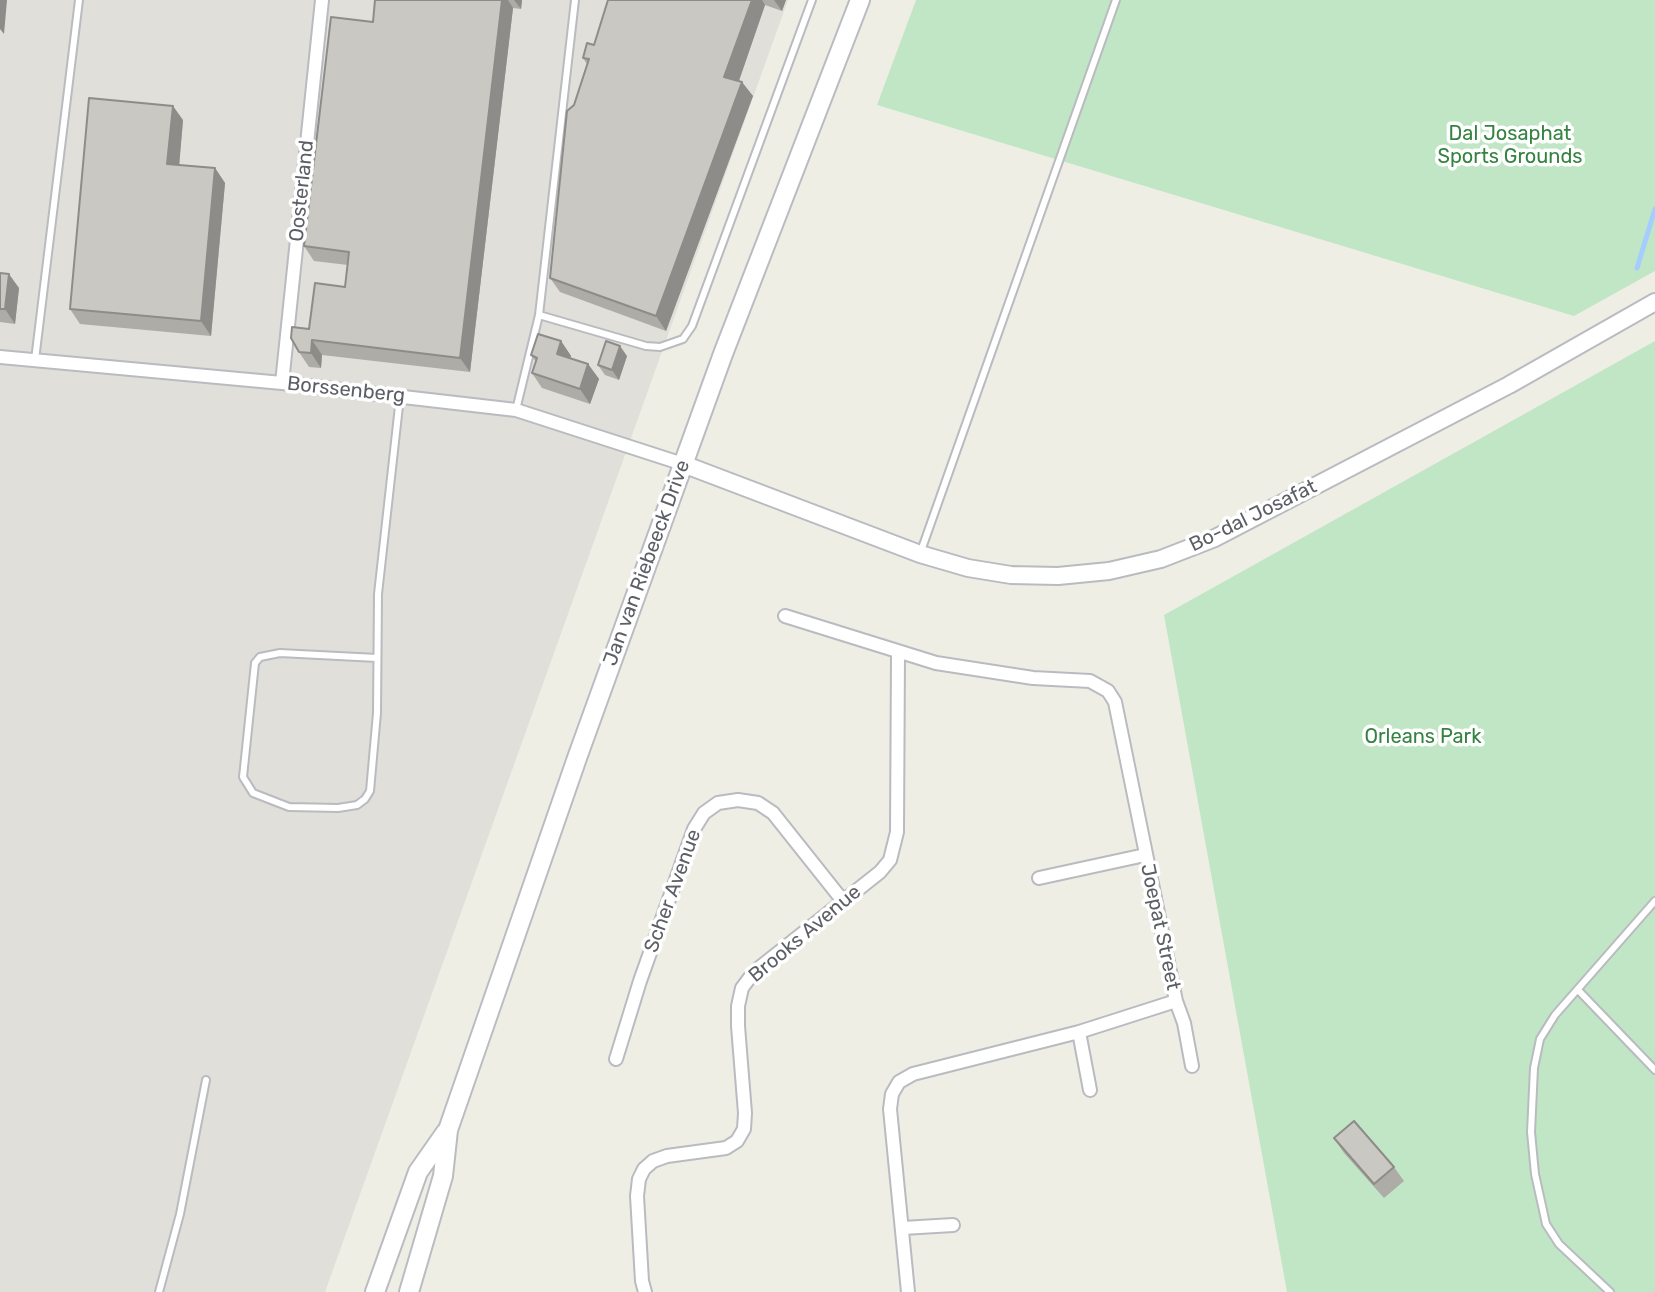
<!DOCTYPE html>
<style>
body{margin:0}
canvas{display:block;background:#efeee5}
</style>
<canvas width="1655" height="1292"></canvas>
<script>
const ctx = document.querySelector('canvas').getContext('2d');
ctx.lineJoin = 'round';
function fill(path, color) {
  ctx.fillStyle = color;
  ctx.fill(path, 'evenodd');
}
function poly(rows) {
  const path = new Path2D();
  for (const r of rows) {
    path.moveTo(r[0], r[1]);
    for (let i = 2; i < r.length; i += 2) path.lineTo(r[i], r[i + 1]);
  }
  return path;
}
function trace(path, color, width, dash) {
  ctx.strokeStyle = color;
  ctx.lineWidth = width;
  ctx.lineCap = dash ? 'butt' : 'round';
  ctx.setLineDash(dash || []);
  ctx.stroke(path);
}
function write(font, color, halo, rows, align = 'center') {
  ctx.font = font + ' Rubik,sans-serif';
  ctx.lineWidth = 7;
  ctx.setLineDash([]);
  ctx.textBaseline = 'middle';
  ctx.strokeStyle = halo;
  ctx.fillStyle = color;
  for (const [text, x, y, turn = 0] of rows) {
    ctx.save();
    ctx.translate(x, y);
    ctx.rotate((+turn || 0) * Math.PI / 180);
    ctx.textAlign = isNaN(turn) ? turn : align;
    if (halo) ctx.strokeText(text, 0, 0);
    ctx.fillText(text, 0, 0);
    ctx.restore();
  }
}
const industrial = poly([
 [0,0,788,0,325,1292,0,1292]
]);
const green = poly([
 [916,0,1655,0,1655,271,1574,316,877,105],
 [1655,341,1655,1292,1287,1292,1164,615]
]);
const stream = poly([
 [1637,268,1655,209]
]);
const service = poly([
 [539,315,646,346,660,347,683,339,692,326,812,0],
 [35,360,79,0],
 [516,410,539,315,575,0],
 [921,551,1116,0],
 [377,658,280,653,260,657,255,663,243,777,253,793,289,807,338,808,357,805,365,799,370,791,377,713,378,594,400,397],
 [1579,991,1655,1070],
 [159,1292,180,1214,206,1080],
 [1610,1292,1559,1244,1546,1224,1535,1174,1531,1132,1534,1068,1540,1039,1555,1015,1655,901]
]);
const minor = poly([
 [0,357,282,383,516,410,683,464],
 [282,383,322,0],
 [785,616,936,663,1033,678,1090,681,1108,691,1115,702,1176,1001,1079,1032,913,1074,899,1082,892,1094,890,1109,908,1292],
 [1039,878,1145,855],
 [1176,1001,1184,1023,1192,1066],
 [1079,1032,1090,1090],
 [616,1059,640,981,694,829,704,813,718,803,738,800,758,803,773,813,843,901],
 [903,1228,953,1225],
 [645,1292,642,1281,637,1196,639,1179,644,1169,653,1161,667,1156,726,1148,737,1141,744,1129,745,1113,738,1026,738,1006,742,988,754,972,880,872,890,860,897,832,898,653]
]);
const tertiary = poly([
 [683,464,920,554,968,568,1011,575,1058,576,1109,571,1161,559,1215,538,1509,385,1655,302]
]);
const secondary = poly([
 [375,1292,418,1172,446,1132],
 [409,1292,443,1176,448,1130,577,758,723,354,860,0]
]);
const wall = poly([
 [375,0,522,0,521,9,513,8,470,372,322,355,321,368,309,367,299,352,309,329,345,287,348,265,314,261,304,246,373,22],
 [608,0,786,0,782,11,765,5,739,81,753,96,666,331,560,292,550,278,574,105,587,64,583,58,594,45],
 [183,120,179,165,215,168,225,183,211,336,80,324,70,309],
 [0,273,19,288,15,324,0,322],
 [561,341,571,356,570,358,588,364,599,379,590,404,542,388,532,373,536,362,531,355],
 [627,356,619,380,605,375,598,365],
 [1334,1138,1394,1167,1404,1181,1384,1198,1344,1153]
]);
const shadedWall = poly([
 [0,0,7,0,4,34,0,29],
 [502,0,508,0,513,8,470,372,460,358],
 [514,0,522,0,521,9],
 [752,0,762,0,765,5,735,92,724,77],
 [774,0,786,0,782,11],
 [742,82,753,96,666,331,656,316],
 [173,106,183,120,178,179,167,164],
 [215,168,225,183,211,336,201,321],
 [9,274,19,288,15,324,5,309],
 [312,340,322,355,321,368,311,353],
 [561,341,571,356,567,369,557,354],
 [620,346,627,356,619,380,612,370],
 [588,364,599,379,590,404,580,389]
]);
const building = poly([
 [375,0,502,0,460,358,312,340,311,353,299,352,291,338,292,327,309,329,315,283,345,287,349,252,304,246,331,17,373,22,375,0],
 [608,0,752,0,724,77,742,82,656,316,550,278,567,111,574,105,589,59,583,58,587,43,594,45,608,0],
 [89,98,173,106,167,164,215,168,201,321,70,309,89,98],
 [0,273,9,274,5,309,0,309,0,273],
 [538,334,561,341,557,354,588,364,580,389,532,373,537,358,531,355,538,334],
 [606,341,620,346,612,370,598,365,606,341],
 [1354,1121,1394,1167,1374,1184,1334,1138,1354,1121]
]);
const parkNames = [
 ["Dal Josaphat",1510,134],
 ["Sports Grounds",1510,157],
 ["Orleans Park",1423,737]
];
const streetNames = [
 ["Oosterland",302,191,-84],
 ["Borssenberg",346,390,6],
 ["Bo-dal Josafat",1253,516,-26],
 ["Jan van Riebeeck Drive",647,563,-70],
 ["Scher Avenue",673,891,-70],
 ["Joepat Street",1160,927,78],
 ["Brooks Avenue",805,934,-40]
];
fill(industrial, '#e0dfd9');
fill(green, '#c1e6c5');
trace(stream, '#a5cefe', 5);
trace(service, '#b9bbc0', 10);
trace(minor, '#b9bbc0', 16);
trace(tertiary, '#b9bbc0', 20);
trace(secondary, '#babcc2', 22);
trace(service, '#fff', 6);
trace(minor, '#fff', 12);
trace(tertiary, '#fff', 16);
trace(secondary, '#fff', 18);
fill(wall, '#aeaca7');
fill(shadedWall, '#8d8c88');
fill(building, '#cac8c2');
trace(building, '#8d8c88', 2);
write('20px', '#358341', '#fff', parkNames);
write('20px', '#5c5f65', '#fff', streetNames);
</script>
